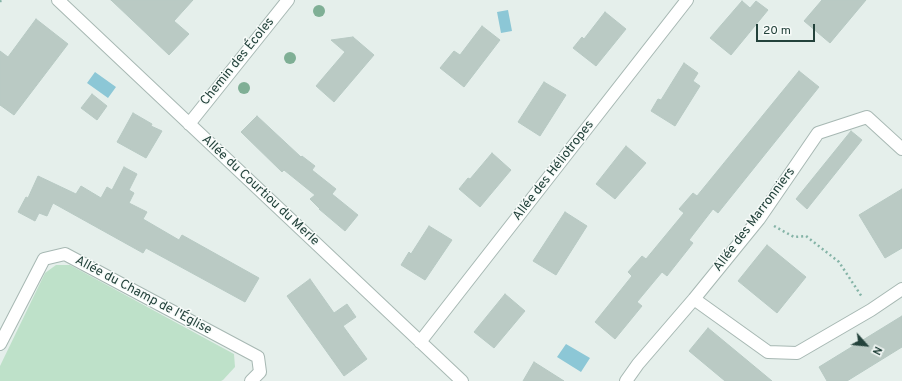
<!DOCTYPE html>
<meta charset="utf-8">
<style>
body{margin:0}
#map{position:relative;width:902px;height:381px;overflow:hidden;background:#e5efeb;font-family:Overpass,sans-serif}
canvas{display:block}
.north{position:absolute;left:846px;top:325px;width:40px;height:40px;-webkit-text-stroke:3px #f7fbf9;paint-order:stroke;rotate:117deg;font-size:11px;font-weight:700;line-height:16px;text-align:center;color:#23423b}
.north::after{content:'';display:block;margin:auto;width:14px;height:18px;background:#23423b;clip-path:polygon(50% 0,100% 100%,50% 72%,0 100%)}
.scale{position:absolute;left:756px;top:24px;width:59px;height:18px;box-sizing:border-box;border:2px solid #23423b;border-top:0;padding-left:5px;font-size:12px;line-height:14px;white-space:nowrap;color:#23423b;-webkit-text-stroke:3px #f7fbf9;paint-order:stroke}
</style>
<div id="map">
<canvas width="902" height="381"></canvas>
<div class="north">N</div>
<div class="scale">20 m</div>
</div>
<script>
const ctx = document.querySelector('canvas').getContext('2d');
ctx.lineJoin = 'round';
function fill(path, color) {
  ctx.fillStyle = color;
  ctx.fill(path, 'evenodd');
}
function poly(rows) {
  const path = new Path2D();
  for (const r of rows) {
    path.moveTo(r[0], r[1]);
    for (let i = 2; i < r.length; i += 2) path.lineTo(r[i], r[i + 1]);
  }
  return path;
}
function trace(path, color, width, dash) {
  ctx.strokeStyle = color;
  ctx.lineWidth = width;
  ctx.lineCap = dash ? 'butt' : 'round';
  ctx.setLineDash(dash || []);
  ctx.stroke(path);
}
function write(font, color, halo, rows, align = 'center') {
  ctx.font = font + ' Overpass,sans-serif';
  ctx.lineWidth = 3;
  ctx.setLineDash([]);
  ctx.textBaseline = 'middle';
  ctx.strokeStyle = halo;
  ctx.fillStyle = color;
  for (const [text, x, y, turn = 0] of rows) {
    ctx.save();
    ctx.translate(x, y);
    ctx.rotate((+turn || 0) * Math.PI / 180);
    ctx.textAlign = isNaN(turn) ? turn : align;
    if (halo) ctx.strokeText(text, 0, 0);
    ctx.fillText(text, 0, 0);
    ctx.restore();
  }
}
const green = poly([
 [56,265,70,265,234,354,235,367,223,380,221,381,0,381,0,366,45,273]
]);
const water = poly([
 [508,10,512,31,501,33,497,12],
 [95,72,116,87,108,98,87,83],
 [566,344,590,358,581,372,557,357]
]);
const building = poly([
 [111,0,193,0,174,21,189,34,169,55,111,0],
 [822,0,866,0,830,43,804,21,822,0],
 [742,1,750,8,756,1,768,10,731,55,710,38,742,1],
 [605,12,626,29,596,66,573,48,582,37,584,39,605,12],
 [36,19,68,44,14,115,0,105,0,51,8,57,36,19],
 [482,26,500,40,464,87,440,68,454,51,460,55,482,26],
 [353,37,374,55,334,102,316,86,345,52,331,40,353,37],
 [684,63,698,73,693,81,700,86,675,126,651,111,658,99,661,100,684,63],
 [799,71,819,87,718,213,713,209,689,240,693,243,667,276,662,272,637,302,642,306,615,339,595,322,632,276,628,272,642,256,646,259,684,213,679,209,693,193,697,196,799,71],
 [544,82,566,95,540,136,518,122,544,82],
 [92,94,107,106,97,120,81,108,92,94],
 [133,113,152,124,151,126,162,131,146,158,117,142,133,113],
 [257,116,301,157,302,156,315,166,312,170,336,189,332,194,358,215,345,231,319,209,320,209,310,199,315,195,284,170,282,172,241,132,257,116],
 [851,131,862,140,807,209,796,199,851,131],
 [626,146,646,163,615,199,596,184,626,146],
 [492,153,511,170,480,207,459,189,468,178,470,179,492,153],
 [124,167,137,174,129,190,134,193,129,203,147,212,143,219,179,240,182,235,259,278,245,302,146,248,143,253,53,203,47,216,39,213,35,221,18,212,26,197,28,198,38,176,76,194,81,186,101,198,107,187,112,190,124,167],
 [902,189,902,248,885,258,859,215,902,189],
 [565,212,587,226,556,275,533,261,565,212],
 [429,226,452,240,425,280,401,265,409,252,411,254,429,226],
 [767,245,806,277,777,313,738,281,767,245],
 [310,279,334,313,347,304,356,317,343,326,367,359,344,376,287,296,310,279],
 [505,294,525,311,494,348,474,332,505,294],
 [902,316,902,347,847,381,827,381,819,367,902,316],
 [708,328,731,347,772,381,725,381,689,351,708,328],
 [534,362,564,381,523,381,534,362]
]);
const path = poly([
 [0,2,1,0],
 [774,226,794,237,806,236,839,262,862,297]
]);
const minor = poly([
 [58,0,462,381],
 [189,124,288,0],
 [694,299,768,352,797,353,871,310,902,289],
 [420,342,687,0],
 [0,344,44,259,65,254,258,357,260,372,251,381],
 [626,381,638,364,694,299,759,219,818,133,867,117,902,149]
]);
const trees = [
 [319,11],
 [290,58],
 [244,88]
];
const streetNames = [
 ["Chemin des Écoles",238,62,-51],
 ["Allée des Héliotropes",554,171,-52],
 ["Allée du Courtiou du Merle",260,191,43],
 ["Allée des Marronniers",755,220,-53],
 ["Allée du Champ de l'Église",143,296,28]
];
fill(green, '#bee1c9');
fill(water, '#8cc7d6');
fill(building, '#bacac4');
trace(building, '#b7c9c3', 1);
trace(minor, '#a7b8b3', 14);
trace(path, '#85b4a7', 2.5, [2, 3]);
trace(minor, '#fff', 12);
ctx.fillStyle = '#7faf95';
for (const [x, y] of trees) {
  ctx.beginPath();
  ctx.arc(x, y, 6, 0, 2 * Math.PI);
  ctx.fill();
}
write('13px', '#23423b', '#f7fbf9', streetNames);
</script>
